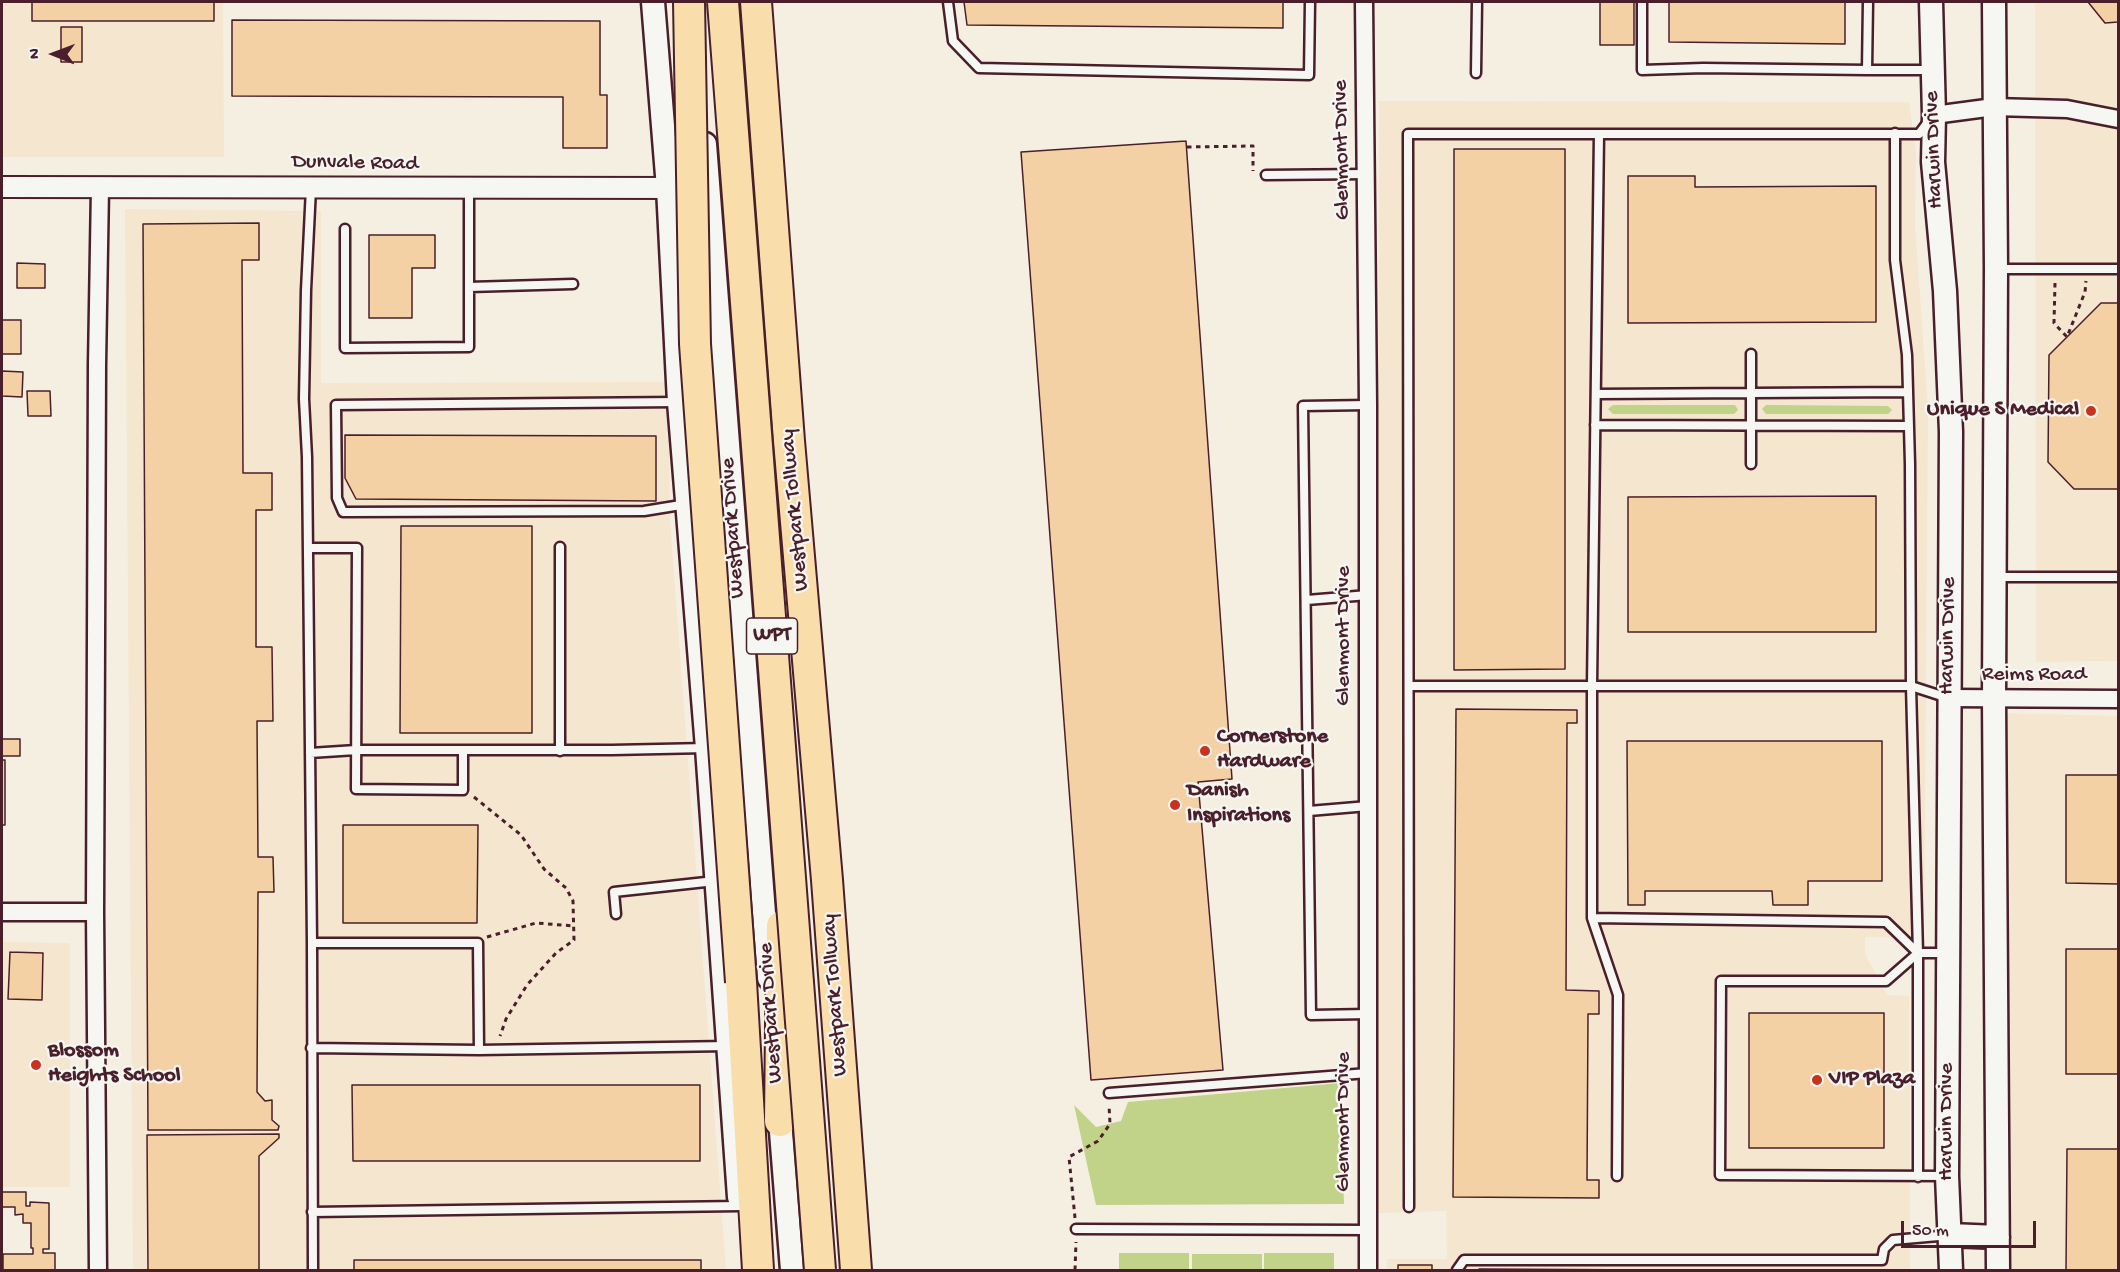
<!DOCTYPE html>
<style>
body{margin:0}
#map{position:relative;width:2120px;height:1272px;overflow:hidden;background:#f5efe2;font-family:"Gochi Hand",sans-serif}
canvas{display:block}
.frame{position:absolute;inset:0;border:3px solid #4a1f2b;pointer-events:none}
.north{position:absolute;left:24px;top:24px;width:60px;height:60px;-webkit-text-stroke:4px #f6f6f2;paint-order:stroke;rotate:271deg;font-size:16px;font-weight:700;line-height:24px;text-align:center;color:#4a1f2b}
.north::after{content:'';display:block;margin:auto;width:21px;height:27px;background:#4a1f2b;clip-path:polygon(50% 0,100% 100%,50% 72%,0 100%)}
.scale{position:absolute;left:1901px;top:1221px;width:135px;height:27px;box-sizing:border-box;border:3px solid #4a1f2b;border-top:0;padding-left:8px;font-size:18px;line-height:21px;white-space:nowrap;color:#4a1f2b;-webkit-text-stroke:4px #f6f6f2;paint-order:stroke}
</style>
<div id="map">
<canvas width="2120" height="1272"></canvas>
<div class="frame"></div>
<div class="north">N</div>
<div class="scale">50 m</div>
</div>
<script>
const ctx = document.querySelector('canvas').getContext('2d');
ctx.lineJoin = 'round';
function fill(path, color) {
  ctx.fillStyle = color;
  ctx.fill(path, 'evenodd');
}
function poly(rows) {
  const path = new Path2D();
  for (const r of rows) {
    path.moveTo(r[0], r[1]);
    for (let i = 2; i < r.length; i += 2) path.lineTo(r[i], r[i + 1]);
  }
  return path;
}
function trace(path, color, width, dash) {
  ctx.strokeStyle = color;
  ctx.lineWidth = width;
  ctx.lineCap = dash ? 'butt' : 'round';
  ctx.setLineDash(dash || []);
  ctx.stroke(path);
}
function write(font, color, halo, rows, align = 'center') {
  ctx.font = font + ' "Gochi Hand",sans-serif';
  ctx.lineWidth = 4.5;
  ctx.setLineDash([]);
  ctx.textBaseline = 'middle';
  ctx.strokeStyle = halo;
  ctx.fillStyle = color;
  for (const [text, x, y, turn = 0] of rows) {
    ctx.save();
    ctx.translate(x, y);
    ctx.rotate((+turn || 0) * Math.PI / 180);
    ctx.textAlign = isNaN(turn) ? turn : align;
    if (halo) ctx.strokeText(text, 0, 0);
    ctx.fillText(text, 0, 0);
    ctx.restore();
  }
}
const built = poly([
 [2,2,223,2,224,157,2,157],
 [2035,2,2118,2,2118,661,2036,662],
 [1379,101,1909,102,1916,152,1915,224,1928,409,1924,938,1865,937,1865,954,1887,995,1909,996,1910,1270,1387,1270,1387,1259,1447,1259,1446,1211,1377,1213],
 [125,209,321,211,321,383,668,382,670,520,726,1270,133,1270],
 [2002,713,2118,716,2118,1270,2012,1270],
 [2,942,70,943,70,1187,2,1187]
]);
const green = poly([
 [1613,405,1735,405,1738,410,1734,414,1613,414,1608,409],
 [1766,405,1888,406,1892,410,1888,414,1766,414,1762,409],
 [1340,1083,1344,1204,1096,1205,1074,1105,1096,1127,1121,1121,1128,1102],
 [1119,1253,1189,1253,1189,1270,1119,1270],
 [1264,1253,1334,1253,1334,1270,1264,1270],
 [1192,1254,1262,1254,1262,1270,1192,1270]
]);
const building = poly([
 [32,2,214,2,214,21,32,21,32,2],
 [964,2,1283,2,1283,28,967,25,964,2],
 [1600,2,1634,2,1634,45,1600,45,1600,2],
 [1669,2,1845,2,1845,44,1669,42,1669,2],
 [2088,2,2118,2,2118,22,2105,23,2088,2],
 [232,20,600,21,600,95,607,95,607,148,563,148,563,97,232,96,232,20],
 [61,27,82,27,82,62,61,62,61,27],
 [1186,141,1232,779,1198,782,1223,1070,1091,1080,1021,152,1186,141],
 [1454,149,1565,149,1565,669,1454,670,1454,149],
 [1628,176,1695,176,1695,187,1876,186,1876,322,1628,323,1628,176],
 [259,223,259,260,242,260,243,473,272,473,272,510,256,510,256,647,272,647,273,721,257,721,258,857,273,857,274,892,258,892,257,1092,265,1101,272,1100,272,1120,279,1126,278,1130,148,1130,143,224,259,223],
 [369,235,435,235,435,268,412,268,412,318,369,318,369,235],
 [17,263,45,264,45,288,17,288,17,263],
 [2101,303,2118,303,2118,489,2074,489,2048,462,2049,355,2101,303],
 [2,320,21,320,21,354,2,354,2,320],
 [2,371,23,372,22,397,2,396,2,371],
 [27,391,50,391,51,416,28,416,27,391],
 [345,435,656,436,656,501,356,499,345,478,345,435],
 [1876,496,1876,632,1628,632,1628,497,1876,496],
 [401,526,532,526,532,733,400,733,401,526],
 [1456,709,1577,710,1577,723,1567,723,1566,990,1599,991,1599,1014,1588,1014,1587,1180,1599,1180,1599,1198,1453,1197,1456,709],
 [2,739,20,739,20,756,2,756,2,739],
 [1627,741,1882,741,1882,881,1808,881,1808,905,1773,905,1772,891,1645,891,1645,905,1628,905,1627,741],
 [2,760,5,760,5,825,2,825,2,760],
 [2066,775,2118,775,2118,884,2066,883,2066,775],
 [343,825,478,825,477,923,343,923,343,825],
 [2066,949,2118,949,2118,1074,2066,1074,2066,949],
 [10,952,43,953,42,1000,8,999,10,952],
 [1749,1013,1884,1013,1884,1148,1749,1148,1749,1013],
 [352,1085,700,1085,700,1161,353,1161,352,1085],
 [279,1134,279,1138,259,1156,259,1270,148,1270,147,1135,279,1134],
 [2067,1149,2118,1149,2118,1270,2066,1270,2067,1149],
 [2,1192,26,1192,26,1206,30,1206,30,1202,49,1203,49,1249,43,1249,43,1253,55,1253,55,1270,3,1270,3,1254,33,1254,33,1248,31,1248,31,1223,23,1223,23,1214,15,1215,15,1207,2,1207,2,1192],
 [354,1260,701,1260,701,1270,354,1270,354,1260],
 [1398,1265,1432,1265,1432,1270,1398,1270,1398,1265],
 [1479,1269,1653,1270,1479,1270,1479,1269]
]);
const path = poly([
 [1187,147,1253,146,1253,171],
 [2055,283,2054,323,2067,337,2085,292,2086,281],
 [474,797,521,835,544,869,566,888,573,901,574,940,556,953,527,985,506,1019,500,1036],
 [487,937,536,923,574,926],
 [1075,1218,1069,1157,1098,1141,1110,1124,1109,1105],
 [1075,1270,1076,1242]
]);
const service = poly([
 [948,2,953,41,979,68,1309,75,1310,2],
 [1642,2,1642,70,1703,68,1867,70,1868,2],
 [1867,70,1932,70],
 [1476,73,1477,2],
 [1895,133,1895,260,1907,355,1910,464,1911,686,1918,953,1918,1177],
 [1599,134,1592,686,1592,918,1618,995,1617,1176],
 [1266,175,1366,174],
 [311,188,306,290,304,399,307,457,312,943,313,1270],
 [345,229,345,348,469,347,469,189],
 [1997,269,2118,269],
 [469,287,573,284],
 [1751,354,1751,464],
 [1596,394,1908,392],
 [678,402,336,405,337,498,343,512,644,511,687,504],
 [1595,425,1908,426],
 [308,548,357,548,356,789,463,790,463,750],
 [1996,577,2118,577],
 [1307,600,1368,595],
 [1409,686,1911,686,1948,698],
 [560,751,560,547],
 [310,753,356,750,612,750,706,748],
 [1309,811,1368,806],
 [616,914,614,892,715,881],
 [1592,918,1886,922,1918,953],
 [312,943,478,943,479,1050],
 [1946,953,1918,953,1886,981,1721,981,1720,1175,1947,1176],
 [1368,1014,1311,1015,1303,406,1368,405],
 [311,1048,479,1050,728,1046],
 [1109,1093,1368,1073],
 [1409,1207,1408,134,1919,134,1928,122],
 [312,1212,740,1206],
 [1076,1229,1368,1230],
 [1457,1270,1464,1260,1882,1260,1884,1249,1893,1240,1950,1235]
]);
const minor = poly([
 [1364,2,1368,405,1368,1270],
 [1934,115,1994,107,2067,109,2118,119],
 [1948,698,2118,699],
 [2,912,95,912],
 [98,1270,95,912,97,365,100,188]
]);
const tertiary = poly([
 [2,187,683,188]
]);
const secondary = poly([
 [653,2,668,188,679,402,707,748,739,1197],
 [1931,2,1934,115,1933,162,1945,291,1951,432,1947,1176,1951,1270],
 [1994,2,1996,269,1994,698,1998,1270],
 [705,144,769,978],
 [779,1107,792,1270],
 [1950,1235,1998,1237]
]);
const motorway = poly([
 [756,2,789,441,827,880,856,1270],
 [741,982,758,1270],
 [780,1121,782,926]
]);
const motorwayBridge = poly([
 [689,2,695,344,741,982],
 [723,2,820,1270]
]);
const markers = [
 [2091,411,6,"#c8321e"],
 [1205,751,6,"#c8321e"],
 [1175,805,6,"#c8321e"],
 [36,1065,6,"#c8321e"],
 [1817,1080,6,"#c8321e"]
];
const shields = [
 [772,636,51]
];
const shieldNames = [
 ["WPT",772,636]
];
const streetNames = [
 ["Glenmont Drive",1343,150,-91],
 ["Harwin Drive",1935,150,-92],
 ["Dunvale Road",355,164,1],
 ["Westpark Tollway",796,510,-95],
 ["Westpark Drive",734,528,-94],
 ["Glenmont Drive",1345,636,-90],
 ["Harwin Drive",1949,636,-89],
 ["Reims Road",2034,676],
 ["Westpark Tollway",836,995,-94],
 ["Westpark Drive",772,1013,-94],
 ["Glenmont Drive",1345,1122,-90],
 ["Harwin Drive",1948,1122,-90]
];
const poiNames = [
 ["Unique S Medical",2079,411,"right"],
 ["Cornerstone",1217,738],
 ["Hardware",1217,763],
 ["Danish",1187,792],
 ["Inspirations",1187,817],
 ["Blossom",48,1052],
 ["Heights School",48,1077],
 ["VIP Plaza",1829,1080]
];
fill(built, '#f4e6cf');
fill(green, '#c0d388');
fill(building, '#f3d1a4');
trace(building, '#4a1f2b', 1.5);
trace(service, '#4a1f2b', 13);
trace(minor, '#4a1f2b', 21);
trace(tertiary, '#4a1f2b', 24);
trace(secondary, '#4a1f2b', 27);
trace(motorway, '#4a1f2b', 34);
trace(path, '#4a1f2b', 3, [4.5, 4.5]);
trace(service, '#f6f6f2', 8);
trace(minor, '#f6f6f2', 16);
trace(tertiary, '#f6f6f2', 20);
trace(secondary, '#f6f6f2', 22);
trace(motorway, '#f9deab', 30);
trace(motorwayBridge, '#4a1f2b', 34, []);
trace(motorwayBridge, '#f9deab', 30);
for (const [x, y, r, color] of markers) {
  const dot = new Path2D();
  dot.arc(x, y, r, 0, 2 * Math.PI);
  ctx.fillStyle = color;
  ctx.fill(dot);
  trace(dot, '#f6f6f2', 2);
}
for (const [x, y, w] of shields) {
  const box = new Path2D();
  box.roundRect(x - w / 2, y - 18, w, 36, 4.5);
  ctx.fillStyle = '#f6f6f2';
  ctx.fill(box);
  trace(box, '#4a1f2b', 1.5);
}
write('bold 21px', '#4a1f2b', null, shieldNames);
write('22px', '#4a1f2b', '#f6f6f2', streetNames);
write('bold 22px', '#4a1f2b', '#f6f6f2', poiNames, 'left');
</script>
